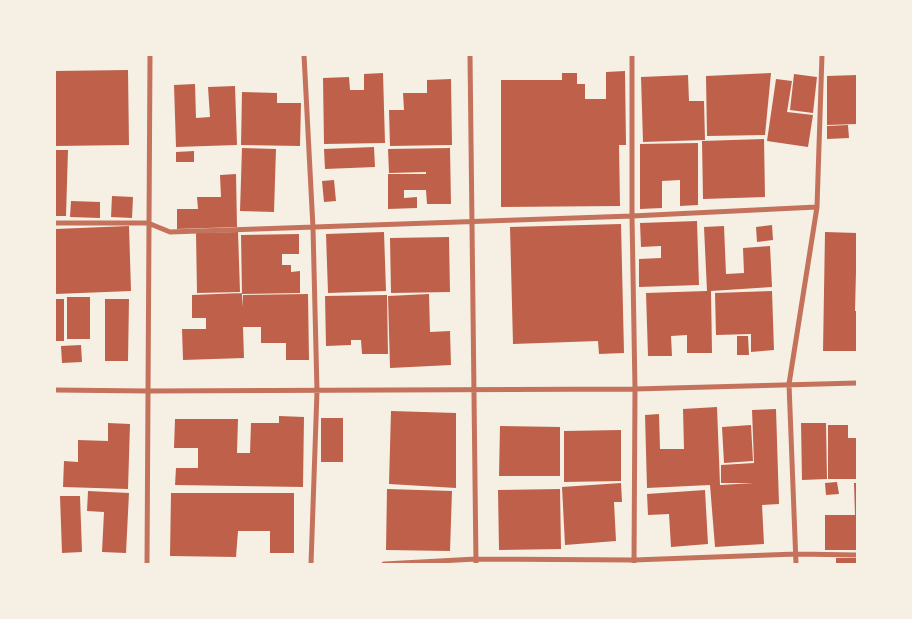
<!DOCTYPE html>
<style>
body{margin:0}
#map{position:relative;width:912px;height:619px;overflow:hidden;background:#f6efe4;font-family:Montserrat,sans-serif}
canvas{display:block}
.frame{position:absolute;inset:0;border:56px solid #f6efe4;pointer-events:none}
</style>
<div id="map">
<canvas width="912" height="619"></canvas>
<div class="frame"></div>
</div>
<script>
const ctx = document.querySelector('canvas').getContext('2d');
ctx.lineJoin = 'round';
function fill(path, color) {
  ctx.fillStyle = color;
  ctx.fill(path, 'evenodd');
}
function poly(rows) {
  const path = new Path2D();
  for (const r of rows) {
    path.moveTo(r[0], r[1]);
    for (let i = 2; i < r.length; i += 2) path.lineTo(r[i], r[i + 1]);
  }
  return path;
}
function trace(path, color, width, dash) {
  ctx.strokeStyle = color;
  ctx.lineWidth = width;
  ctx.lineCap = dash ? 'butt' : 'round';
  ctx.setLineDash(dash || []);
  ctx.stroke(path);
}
const building = poly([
 [128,70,129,145,55,146,55,71],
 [625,71,626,145,619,145,620,206,501,207,501,80,562,80,562,73,577,73,577,84,585,84,585,99,606,99,606,72],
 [383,73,385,143,324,144,323,78,349,77,350,90,364,90,364,74],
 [771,73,765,135,707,136,706,76],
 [794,74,817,77,813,113,790,110],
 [688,75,689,101,704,101,705,140,643,142,641,77],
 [857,75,857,124,827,125,827,76],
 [451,79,452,145,390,146,389,110,404,110,403,93,427,93,427,80],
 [776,79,792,81,787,112,813,115,808,147,767,141],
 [195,84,196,118,210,117,208,87,235,86,237,145,176,147,174,85],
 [242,92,277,93,277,103,301,103,300,146,241,145],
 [848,125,849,138,827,139,827,126],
 [764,139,765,197,703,199,702,141],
 [698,143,698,205,680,206,680,180,662,181,662,208,640,209,640,144],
 [374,147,375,167,325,169,324,149],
 [242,148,276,149,274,212,240,211],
 [450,148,451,204,427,204,426,190,404,190,404,198,417,197,417,208,388,209,388,174,426,174,426,172,389,173,388,149],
 [55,150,68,150,66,216,55,216],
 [194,151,194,162,176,162,176,152],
 [236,174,237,227,177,229,177,209,198,209,197,197,221,197,220,175],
 [334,180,336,201,324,202,322,181],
 [112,196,133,197,132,218,111,217],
 [71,201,100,202,100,218,70,217],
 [697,221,699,285,639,287,639,259,661,258,661,246,641,247,640,223],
 [621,224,624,353,599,354,598,341,513,344,510,227],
 [772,225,773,240,757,242,756,227],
 [129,226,131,291,55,294,55,229],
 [724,226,726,274,744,273,743,248,770,246,772,287,711,291,712,353,687,353,687,335,671,336,672,356,648,356,646,293,707,291,704,227],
 [238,232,240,292,197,293,196,233],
 [384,232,386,291,328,293,326,234],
 [825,232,857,233,855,311,857,311,857,351,823,351],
 [299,234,299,254,282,254,282,265,291,265,291,272,300,271,300,293,242,294,241,235],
 [449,237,450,292,391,293,390,238],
 [772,291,774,350,751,352,751,334,716,335,715,293],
 [242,293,242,307,243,295,308,294,309,360,286,360,286,343,261,343,261,327,243,327,244,358,183,360,182,329,206,329,206,318,192,318,192,295],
 [429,294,430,332,450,331,451,365,390,368,388,296],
 [387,295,388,354,362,354,361,340,351,340,351,345,326,346,325,296],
 [67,297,90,297,90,339,67,339],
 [55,299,64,299,64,341,55,341],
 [105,299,129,299,128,361,105,361],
 [737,336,748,336,749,355,737,355],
 [81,345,82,362,62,363,61,346],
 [717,407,720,485,754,483,721,483,721,465,754,463,752,410,776,409,779,504,762,505,764,544,715,547,710,485,647,488,645,415,659,414,660,449,684,449,683,409],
 [391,411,456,413,456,488,389,484],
 [279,416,304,417,303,487,175,485,176,468,198,468,198,448,174,448,175,419,238,419,237,453,250,453,251,423,279,423],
 [321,418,343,418,343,462,321,462],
 [108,423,130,424,128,489,63,487,64,461,78,462,78,440,108,441],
 [801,423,826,423,827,479,802,480],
 [751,425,753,461,724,463,722,427],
 [828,425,848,425,848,438,857,438,857,479,828,479],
 [500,426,560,427,560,476,499,476],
 [621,430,621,481,564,482,564,431],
 [837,482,839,494,826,495,825,483],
 [621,483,622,502,614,502,616,541,565,545,562,487],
 [854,483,857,483,857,550,825,550,825,515,855,515],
 [387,489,452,491,450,551,386,550],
 [560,489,561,549,499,550,498,490],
 [705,490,708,544,671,547,669,514,648,515,647,494],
 [88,491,129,493,126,553,102,552,104,512,87,511],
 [171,493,294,493,294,553,270,553,270,531,238,531,236,557,170,556],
 [60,496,80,496,82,552,62,553],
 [836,558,857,558,857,564,836,564]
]);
const minor = poly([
 [304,55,313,228,317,391,311,564],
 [470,55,476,564],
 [632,55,632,216,635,389,634,564],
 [55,223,148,223,170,232,632,216,817,207],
 [55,390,147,391,635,389,857,383],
 [147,564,150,55],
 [384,564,476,559,634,560,796,554,857,555],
 [796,564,789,384,817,207,822,55]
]);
fill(building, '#bf614a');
trace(minor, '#c5725c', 5);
</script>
